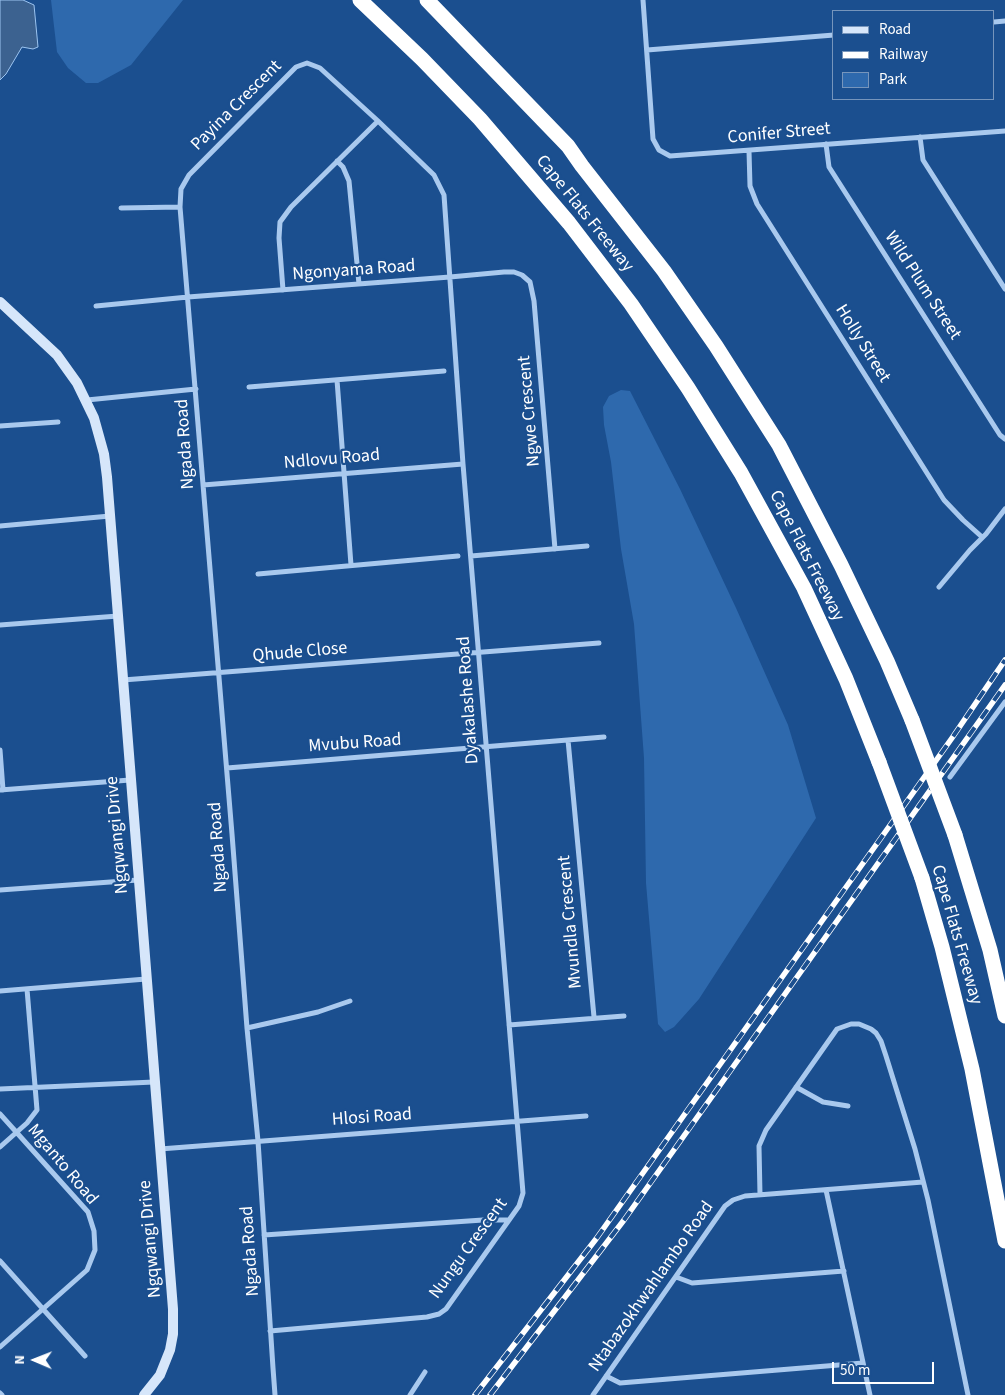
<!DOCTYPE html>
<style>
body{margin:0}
#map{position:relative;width:1005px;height:1395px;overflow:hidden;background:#1b4f8f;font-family:"Source Sans 3",sans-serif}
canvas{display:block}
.legend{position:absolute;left:832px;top:10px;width:162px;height:90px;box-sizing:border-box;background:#1b4f8f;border:1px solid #7695bc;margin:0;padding:6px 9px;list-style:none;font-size:15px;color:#fff}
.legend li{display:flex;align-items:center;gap:10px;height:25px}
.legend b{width:25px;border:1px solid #7695bc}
.north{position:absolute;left:10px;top:1335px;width:50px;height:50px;-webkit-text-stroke:4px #1b4f8f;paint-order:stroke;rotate:271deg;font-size:14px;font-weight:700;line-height:20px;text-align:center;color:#fff}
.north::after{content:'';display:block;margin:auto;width:18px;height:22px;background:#fff;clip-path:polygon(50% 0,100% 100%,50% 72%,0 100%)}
.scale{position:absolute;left:832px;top:1362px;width:102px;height:22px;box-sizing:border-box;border:2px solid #fff;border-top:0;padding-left:6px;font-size:15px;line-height:18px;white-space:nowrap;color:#fff;-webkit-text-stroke:4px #1b4f8f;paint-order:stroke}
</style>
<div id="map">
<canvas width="1005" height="1395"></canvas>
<ul class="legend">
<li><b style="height:6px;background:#d6e6fa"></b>Road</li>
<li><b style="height:6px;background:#fff"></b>Railway</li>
<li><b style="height:14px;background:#2e69ad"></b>Park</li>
</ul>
<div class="north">N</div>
<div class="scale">50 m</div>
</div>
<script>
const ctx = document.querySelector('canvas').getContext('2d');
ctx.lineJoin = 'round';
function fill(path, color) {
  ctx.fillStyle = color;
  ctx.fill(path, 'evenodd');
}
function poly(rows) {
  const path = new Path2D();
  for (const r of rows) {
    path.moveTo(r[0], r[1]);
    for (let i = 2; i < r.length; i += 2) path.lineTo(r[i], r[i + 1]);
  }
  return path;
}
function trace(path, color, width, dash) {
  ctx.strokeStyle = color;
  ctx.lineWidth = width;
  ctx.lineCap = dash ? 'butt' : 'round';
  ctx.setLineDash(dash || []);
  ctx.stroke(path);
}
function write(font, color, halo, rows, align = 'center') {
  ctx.font = font + ' "Source Sans 3",sans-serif';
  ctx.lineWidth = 4.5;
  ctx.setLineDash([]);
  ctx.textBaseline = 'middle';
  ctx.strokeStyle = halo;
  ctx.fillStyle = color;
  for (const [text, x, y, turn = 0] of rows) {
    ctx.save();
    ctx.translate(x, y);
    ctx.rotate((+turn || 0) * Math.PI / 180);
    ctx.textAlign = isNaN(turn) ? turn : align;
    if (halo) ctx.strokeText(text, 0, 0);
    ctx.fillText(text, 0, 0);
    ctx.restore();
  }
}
const green = poly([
 [51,0,183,0,131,65,98,83,86,83,68,68,57,52],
 [621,390,630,391,680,489,736,608,788,725,816,818,699,999,674,1027,665,1032,658,1024,646,883,644,758,634,624,621,549,611,462,604,425,603,407,609,396]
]);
const water = poly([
 [0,0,23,0,34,5,38,47,33,49,22,47,6,74,0,80,0,0]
]);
const street = poly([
 [643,0,653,139,659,150,670,156,1005,131],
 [994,22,1005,21],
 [647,50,834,35],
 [920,137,923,160,1005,289],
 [826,144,829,167,1000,435,1005,439],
 [749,151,750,186,757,204,944,500,963,520,982,537],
 [337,161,343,167,349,181,359,284],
 [121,208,180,207],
 [283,290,279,238,280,222,291,207,378,121],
 [96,306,188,297,450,277,504,272,514,272,522,275,530,282,534,301,555,549],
 [337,380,351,565],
 [249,387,444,371],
 [87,400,196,389],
 [0,426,58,422],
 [203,485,463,464],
 [0,526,110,516],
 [471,556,587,546],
 [258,574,458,556],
 [939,587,970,550,986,534,1005,509],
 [0,625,118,616],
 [123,680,599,643],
 [568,740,594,1017],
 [0,750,3,790],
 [227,768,604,737],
 [950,777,1005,702],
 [0,790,130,780],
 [0,890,138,880],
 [0,991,146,979],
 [509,1025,624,1016],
 [247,1028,318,1012,350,1001],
 [796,1087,823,1102,848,1106],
 [0,1089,154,1082],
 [0,1114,88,1212,94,1231,95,1250,87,1270,0,1347],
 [0,1147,27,1123,37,1110,27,989],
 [160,1149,586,1116],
 [826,1190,870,1395],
 [760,1195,759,1146,766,1130,837,1029,851,1024,859,1024,871,1029,876,1033,881,1041,886,1056,915,1149,928,1200,968,1395],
 [264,1235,483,1220,507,1220],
 [0,1261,85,1356],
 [676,1277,692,1283,844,1271],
 [270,1331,427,1317,439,1314,446,1309,519,1206,523,1193,463,464,444,195,434,175,378,121,320,68,307,63,296,67,189,175,181,189,180,207,232,834,247,1028,258,1141,273,1368,275,1395],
 [606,1376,620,1383,863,1363],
 [0,1393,2,1395],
 [410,1395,425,1372],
 [593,1395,725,1206,733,1200,745,1196,923,1182]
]);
const secondary = poly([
 [0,302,57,355,77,383,94,418,104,454,107,477,173,1309,173,1334,170,1350,160,1375,144,1395]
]);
const highway = poly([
 [360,0,422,59,480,119,569,223,631,304,688,388,741,473,804,588,846,679,879,762],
 [427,0,568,146,582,166,664,271,716,346,779,445,841,565,887,661,912,720],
 [955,835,990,950,1005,1016],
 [922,878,942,947,972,1069,1005,1241]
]);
const rail = poly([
 [475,1395,596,1239,952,738,1005,660],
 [490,1395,624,1220,1005,685]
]);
const highwayBridge = poly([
 [912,720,955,835],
 [879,762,922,878]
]);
const streetNames = [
 ["Payina Crescent",237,106,-45],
 ["Conifer Street",779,134,-5],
 ["Cape Flats Freeway",584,214,51],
 ["Ngonyama Road",354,271,-4],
 ["Wild Plum Street",922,286,57],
 ["Holly Street",862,344,58],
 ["Ngwe Crescent",530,411,-95],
 ["Ngada Road",186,444,-94],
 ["Ndlovu Road",332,460,-5],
 ["Cape Flats Freeway",806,556,63],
 ["Qhude Close",300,653,-5],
 ["Dyakalashe Road",469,700,-94],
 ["Mvubu Road",355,744,-4],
 ["Ngqwangi Drive",118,835,-95],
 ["Ngada Road",219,847,-94],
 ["Mvundla Crescent",571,922,-95],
 ["Cape Flats Freeway",956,935,74],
 ["Hlosi Road",372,1118,-4],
 ["Mganto Road",62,1165,50],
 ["Ngqwangi Drive",151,1239,-95],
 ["Nungu Crescent",469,1249,-54],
 ["Ngada Road",251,1251,-94],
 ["Ntabazokhwahlambo Road",652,1287,-55]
];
fill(green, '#2e69ad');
fill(water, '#3c6290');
trace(water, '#9cc4f0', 1);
trace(street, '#a9c9ee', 5);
trace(secondary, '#d6e6fa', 10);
trace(highway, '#fff', 15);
trace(rail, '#fff', 5.5);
trace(rail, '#1b4f8f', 4, [11]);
trace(highwayBridge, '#fff', 15);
write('18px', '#fff', '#1b4f8f', streetNames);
</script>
